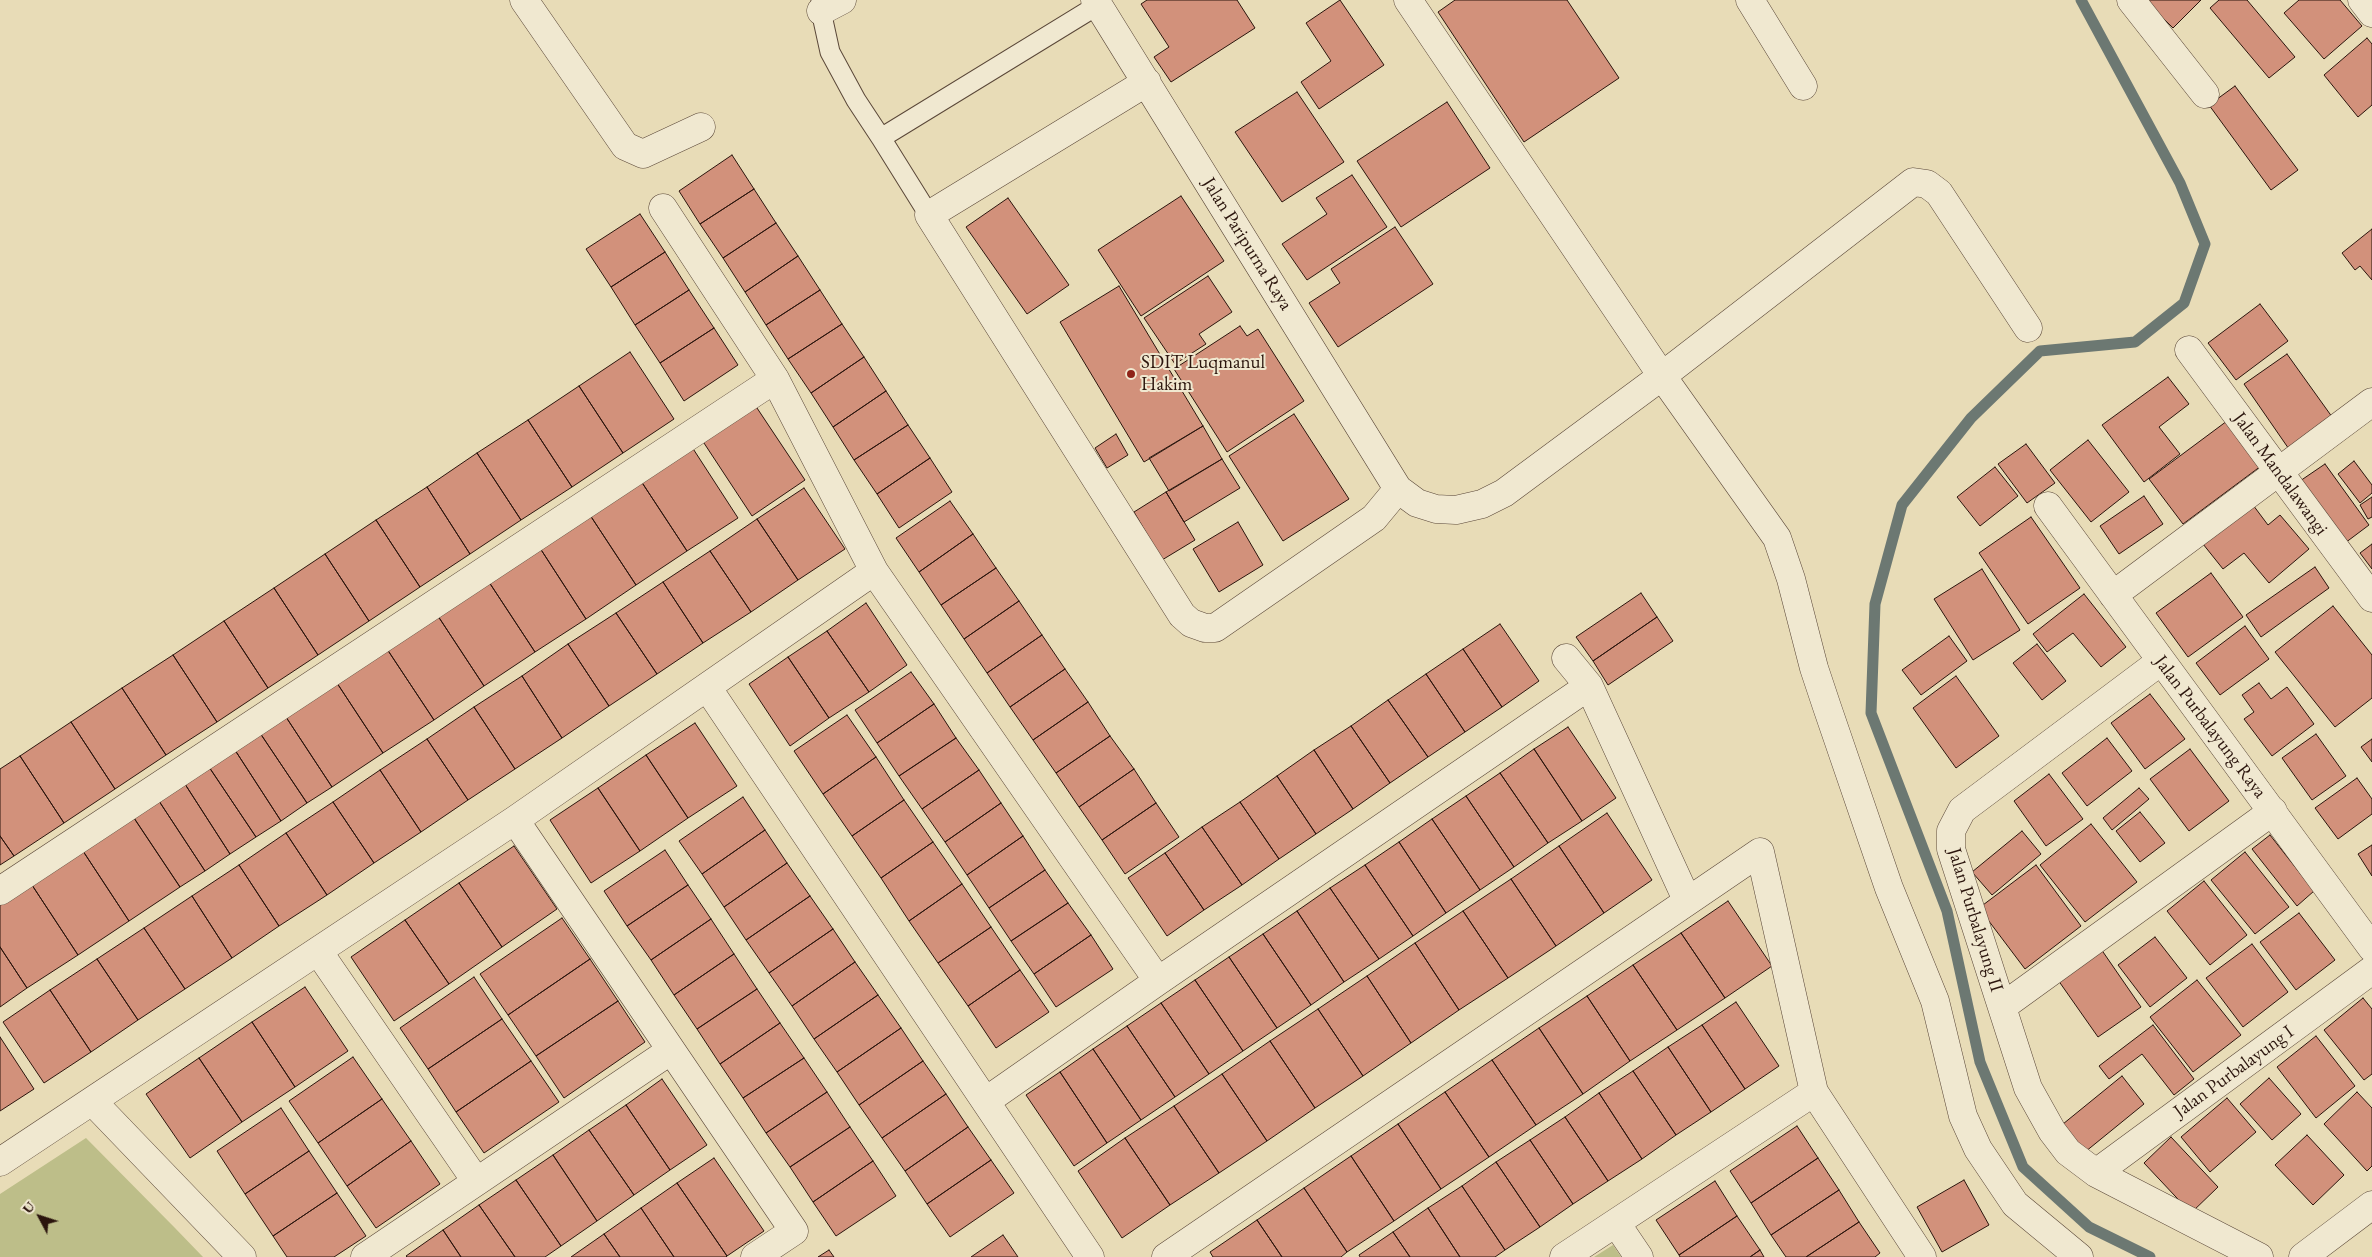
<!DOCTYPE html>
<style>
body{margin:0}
#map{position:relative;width:2372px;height:1257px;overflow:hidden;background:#e8dcb7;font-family:"EB Garamond",serif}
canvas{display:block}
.north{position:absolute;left:15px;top:1192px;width:50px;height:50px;-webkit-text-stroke:4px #f0e8d0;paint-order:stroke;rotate:310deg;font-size:14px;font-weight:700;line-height:20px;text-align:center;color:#2b150d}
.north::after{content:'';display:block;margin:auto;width:18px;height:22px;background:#2b150d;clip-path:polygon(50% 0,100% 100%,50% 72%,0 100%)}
</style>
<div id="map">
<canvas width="2372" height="1257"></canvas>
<div class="north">U</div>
</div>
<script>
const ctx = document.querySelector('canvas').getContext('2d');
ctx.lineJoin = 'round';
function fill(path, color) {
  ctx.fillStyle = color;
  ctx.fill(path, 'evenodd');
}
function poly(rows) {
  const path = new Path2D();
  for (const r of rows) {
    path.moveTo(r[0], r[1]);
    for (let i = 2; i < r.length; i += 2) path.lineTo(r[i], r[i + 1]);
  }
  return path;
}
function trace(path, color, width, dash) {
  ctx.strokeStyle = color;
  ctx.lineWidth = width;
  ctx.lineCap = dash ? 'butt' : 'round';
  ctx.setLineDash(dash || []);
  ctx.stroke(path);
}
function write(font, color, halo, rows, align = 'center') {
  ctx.font = font + ' "EB Garamond",serif';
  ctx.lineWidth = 4;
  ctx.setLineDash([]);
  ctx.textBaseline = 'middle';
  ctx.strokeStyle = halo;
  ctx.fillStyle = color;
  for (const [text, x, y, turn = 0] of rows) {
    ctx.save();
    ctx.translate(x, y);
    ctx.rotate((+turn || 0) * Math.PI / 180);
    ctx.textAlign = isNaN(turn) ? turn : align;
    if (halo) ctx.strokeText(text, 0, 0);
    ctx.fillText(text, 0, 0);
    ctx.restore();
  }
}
const green = poly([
 [86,1138,175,1228,203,1257,0,1257,0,1194],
 [1613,1245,1621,1257,1594,1257]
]);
const stream = poly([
 [2081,0,2180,183,2205,244,2184,303,2135,342,2040,351,1971,418,1902,505,1875,604,1871,713,1947,911,1980,1062,2023,1167,2089,1227,2150,1257]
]);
const building = poly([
 [1147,0,1237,0,1255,28,1171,82,1154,57,1169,47,1141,4,1147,0],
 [1340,0,1384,65,1319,109,1301,82,1331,61,1306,23,1340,0],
 [1455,0,1567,0,1619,78,1524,142,1438,12,1455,0],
 [2145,0,2201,0,2173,28,2145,0],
 [2219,0,2247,0,2295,57,2269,78,2210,8,2219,0],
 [2299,0,2340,0,2362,26,2324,59,2284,13,2299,0],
 [2367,38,2372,44,2372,105,2358,117,2324,75,2367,38],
 [2235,86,2298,170,2271,190,2209,105,2235,86],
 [1297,92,1344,162,1282,202,1235,132,1297,92],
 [1447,102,1490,168,1401,227,1357,161,1447,102],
 [732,155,754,189,700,224,679,191,732,155],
 [1352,175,1387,227,1307,280,1282,244,1327,214,1316,198,1352,175],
 [754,189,776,223,723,258,700,224,754,189],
 [1181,196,1224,261,1141,316,1098,250,1181,196],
 [1008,198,1069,285,1027,314,966,227,1008,198],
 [640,214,665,252,611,287,586,249,640,214],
 [776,223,798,256,745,292,723,258,776,223],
 [1395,227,1433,284,1338,347,1309,303,1340,283,1331,269,1395,227],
 [2372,229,2372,280,2360,266,2355,270,2342,253,2372,229],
 [665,252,689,290,635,325,611,287,665,252],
 [798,256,820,290,766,325,745,292,798,256],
 [1208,276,1232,312,1199,334,1206,344,1175,364,1144,318,1208,276],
 [1119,286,1203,426,1144,462,1060,322,1119,286],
 [689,290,714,328,660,363,635,325,689,290],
 [820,290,842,324,788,359,766,325,820,290],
 [2260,304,2288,341,2236,380,2208,343,2260,304],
 [842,324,864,357,811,393,788,359,842,324],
 [1240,326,1247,336,1258,329,1304,401,1227,452,1174,369,1240,326],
 [714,328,738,365,684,401,660,363,714,328],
 [630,352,674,419,623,453,579,386,630,352],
 [2287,354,2335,421,2291,452,2244,384,2287,354],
 [864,357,886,391,833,427,811,393,864,357],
 [2168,377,2189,404,2159,427,2180,454,2144,482,2102,425,2168,377],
 [579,386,623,453,572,487,528,420,579,386],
 [886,391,908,425,854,460,833,427,886,391],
 [755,405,805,480,752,516,702,440,755,405],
 [1294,414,1349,499,1283,541,1229,456,1294,414],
 [528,420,572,487,521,520,477,453,528,420],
 [2227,421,2261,466,2183,524,2149,479,2227,421],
 [908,425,930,458,877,494,854,460,908,425],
 [1203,426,1222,459,1169,491,1149,458,1203,426],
 [1116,434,1128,455,1107,468,1095,448,1116,434],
 [2088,440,2129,492,2091,522,2050,470,2088,440],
 [690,444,738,518,687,551,639,478,690,444],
 [2026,444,2055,483,2027,503,1998,464,2026,444],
 [477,453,521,520,470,554,427,487,477,453],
 [930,458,952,492,899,528,877,494,930,458],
 [1222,459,1240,488,1184,522,1166,492,1222,459],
 [2354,461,2372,485,2372,493,2360,503,2338,474,2354,461],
 [2325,464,2369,525,2345,543,2300,481,2325,464],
 [1995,467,2018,496,1980,526,1957,497,1995,467],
 [639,478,687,551,636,585,588,512,639,478],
 [427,487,470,554,420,587,376,520,427,487],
 [804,488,845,549,798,580,757,519,804,488],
 [1166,492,1195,540,1162,560,1134,512,1166,492],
 [2144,496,2163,524,2119,554,2100,526,2144,496],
 [2372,497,2372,517,2368,519,2360,505,2372,497],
 [950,501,973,534,919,572,896,538,950,501],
 [2253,505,2268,525,2280,515,2309,549,2269,583,2244,553,2223,569,2203,544,2253,505],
 [588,512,636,585,586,619,538,545,588,512],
 [2031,517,2080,588,2028,624,1979,553,2031,517],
 [757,519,798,580,751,612,710,551,757,519],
 [376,520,420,587,369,621,325,554,376,520],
 [1238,522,1263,565,1219,592,1193,549,1238,522],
 [973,534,996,568,941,605,919,572,973,534],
 [2372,544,2372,569,2360,553,2372,544],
 [538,545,586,619,535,652,487,579,538,545],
 [710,551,751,612,703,643,663,582,710,551],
 [325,554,369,621,318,655,274,588,325,554],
 [2315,567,2329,588,2261,637,2246,615,2315,567],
 [996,568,1019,601,964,639,941,605,996,568],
 [1982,569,2020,630,1973,660,1934,599,1982,569],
 [2211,573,2243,617,2188,657,2156,613,2211,573],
 [487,579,535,652,484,686,436,613,487,579],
 [663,582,703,643,657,674,616,613,663,582],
 [274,588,318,655,268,688,224,621,274,588],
 [1641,593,1657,617,1593,661,1576,637,1641,593],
 [2084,594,2126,647,2101,667,2073,633,2047,652,2033,634,2084,594],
 [1019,601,1042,635,987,673,964,639,1019,601],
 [866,603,907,665,869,692,827,631,866,603],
 [2333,606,2372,655,2372,698,2335,727,2275,652,2333,606],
 [436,613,484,686,434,720,385,646,436,613],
 [616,613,657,674,609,706,568,644,616,613],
 [1657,617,1673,641,1608,685,1593,661,1657,617],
 [224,621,268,688,217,722,173,655,224,621],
 [1500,624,1539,681,1502,707,1463,649,1500,624],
 [2245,626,2269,659,2220,695,2196,663,2245,626],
 [827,631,869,692,829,718,788,657,827,631],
 [1042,635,1065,669,1010,707,987,673,1042,635],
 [1949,636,1967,661,1921,695,1902,670,1949,636],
 [568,644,609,706,562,738,522,676,568,644],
 [2037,644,2066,681,2042,700,2013,663,2037,644],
 [385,646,434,720,383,753,335,680,385,646],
 [1463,649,1502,707,1465,732,1426,674,1463,649],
 [173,655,217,722,166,755,122,688,173,655],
 [788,657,829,718,790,746,749,684,788,657],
 [1065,669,1088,702,1033,740,1010,707,1065,669],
 [911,672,934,704,877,743,855,710,911,672],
 [1426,674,1465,732,1428,757,1388,700,1426,674],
 [522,676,562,738,515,769,474,707,522,676],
 [1956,676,1999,736,1956,768,1913,708,1956,676],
 [335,680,383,753,332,787,284,714,335,680],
 [2259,683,2271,699,2287,687,2314,724,2272,756,2244,719,2254,712,2242,695,2259,683],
 [122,688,166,755,115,789,71,722,122,688],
 [2150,694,2185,739,2145,769,2111,723,2150,694],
 [1388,700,1428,757,1390,783,1351,726,1388,700],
 [1088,702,1110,736,1056,773,1033,740,1088,702],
 [934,704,956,738,899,776,877,743,934,704],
 [474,707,515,769,468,800,427,739,474,707],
 [284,714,332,787,307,803,258,730,284,714],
 [847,715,876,757,823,794,794,751,847,715],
 [71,722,115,789,64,823,20,756,71,722],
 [695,723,737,786,688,818,646,755,695,723],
 [1351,726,1390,783,1353,809,1314,750,1351,726],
 [1568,727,1616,798,1582,821,1534,749,1568,727],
 [258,730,307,803,281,821,233,747,258,730],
 [2316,734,2346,776,2312,800,2282,758,2316,734],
 [1110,736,1134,769,1079,807,1056,773,1110,736],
 [956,738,979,770,922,809,899,776,956,738],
 [2107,738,2132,771,2087,806,2062,773,2107,738],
 [427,739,468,800,421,832,380,770,427,739],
 [2372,739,2372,762,2361,747,2372,739],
 [233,747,281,821,256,837,207,764,233,747],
 [1534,749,1582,821,1548,843,1500,773,1534,749],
 [2190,749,2229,801,2189,831,2150,779,2190,749],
 [1314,750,1353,809,1316,834,1277,776,1314,750],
 [646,755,688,818,640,851,598,788,646,755],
 [20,756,64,823,14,856,0,836,0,769,20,756],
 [876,757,904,800,852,836,823,794,876,757],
 [207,764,256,837,230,854,183,781,207,764],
 [1134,769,1156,803,1102,840,1079,807,1134,769],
 [380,770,421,832,374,863,333,802,380,770],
 [979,770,1001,803,945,842,922,809,979,770],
 [1500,773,1548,843,1514,867,1466,796,1500,773],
 [2049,774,2083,819,2046,846,2014,801,2049,774],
 [1277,776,1316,834,1279,859,1240,802,1277,776],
 [2357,778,2372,799,2372,814,2338,839,2315,808,2357,778],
 [183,781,230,854,205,871,157,798,183,781],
 [598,788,640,851,591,883,550,820,598,788],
 [2139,788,2149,799,2112,830,2103,818,2139,788],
 [1466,796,1514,867,1480,890,1432,819,1466,796],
 [743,797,765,830,702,874,679,841,743,797],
 [157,798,205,871,180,887,132,815,157,798],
 [904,800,933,842,881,878,852,836,904,800],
 [333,802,374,863,327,895,286,833,333,802],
 [1240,802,1279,859,1242,885,1202,827,1240,802],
 [1001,803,1023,836,967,875,945,842,1001,803],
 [1156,803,1179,837,1125,874,1102,840,1156,803],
 [2140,812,2165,843,2140,862,2116,831,2140,812],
 [1607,813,1652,880,1604,913,1559,846,1607,813],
 [132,815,180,887,129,921,81,848,132,815],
 [1432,819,1480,890,1446,913,1399,842,1432,819],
 [2091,824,2137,882,2085,922,2040,865,2091,824],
 [1202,827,1242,885,1204,910,1165,853,1202,827],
 [765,830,787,863,724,907,702,874,765,830],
 [2022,831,2041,854,1992,895,1972,872,2022,831],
 [286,833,327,895,279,926,239,865,286,833],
 [2270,835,2314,891,2297,906,2252,849,2270,835],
 [0,836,14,856,0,865,0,836],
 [1023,836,1045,870,989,908,967,875,1023,836],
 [933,842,962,884,909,921,881,878,933,842],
 [1399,842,1446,913,1413,936,1365,865,1399,842],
 [2372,845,2372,876,2358,854,2372,845],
 [514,846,557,909,502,947,459,883,514,846],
 [1559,846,1604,913,1556,946,1511,879,1559,846],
 [81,848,129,921,78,955,30,882,81,848],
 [665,850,688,885,627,926,604,891,665,850],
 [2245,852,2289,907,2255,934,2211,880,2245,852],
 [1165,853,1204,910,1167,936,1128,878,1165,853],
 [787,863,810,896,746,940,724,907,787,863],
 [239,865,279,926,232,958,192,896,239,865],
 [1365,865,1413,936,1379,959,1330,888,1365,865],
 [2036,865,2081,926,2025,969,1979,908,2036,865],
 [1045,870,1068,903,1011,941,989,908,1045,870],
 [1511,879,1556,946,1508,978,1463,911,1511,879],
 [2204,881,2247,935,2210,965,2167,911,2204,881],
 [30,882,78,955,27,988,0,947,0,902,30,882],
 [459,883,502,947,449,984,405,920,459,883],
 [962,884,991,927,938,963,909,921,962,884],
 [688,885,711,919,651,960,627,926,688,885],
 [1330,888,1379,959,1344,982,1297,911,1330,888],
 [192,896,232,958,185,989,144,928,192,896],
 [810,896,833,929,769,973,746,940,810,896],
 [1728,901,1772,966,1725,998,1681,933,1728,901],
 [1068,903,1091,935,1034,974,1011,941,1068,903],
 [1297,911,1344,982,1311,1005,1263,934,1297,911],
 [1463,911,1508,978,1459,1010,1415,943,1463,911],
 [2299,913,2335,960,2296,990,2260,942,2299,913],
 [562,918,590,959,508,1015,480,974,562,918],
 [711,919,734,954,674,995,651,960,711,919],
 [405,920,449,984,394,1021,351,957,405,920],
 [991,927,1020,970,968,1006,938,963,991,927],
 [144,928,185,989,138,1020,97,959,144,928],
 [833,929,855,962,792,1006,769,973,833,929],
 [1681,933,1725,998,1677,1030,1633,965,1681,933],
 [1263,934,1311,1005,1277,1028,1229,957,1263,934],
 [1091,935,1113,969,1056,1007,1034,974,1091,935],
 [2155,937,2187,978,2150,1007,2118,965,2155,937],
 [1415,943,1459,1010,1411,1043,1367,976,1415,943],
 [2252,944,2288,992,2243,1027,2206,978,2252,944],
 [0,947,27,988,0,1007,0,947],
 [2101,949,2141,1007,2098,1037,2058,980,2101,949],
 [734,954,757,989,697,1029,674,995,734,954],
 [1229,957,1277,1028,1243,1051,1195,980,1229,957],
 [97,959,138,1020,91,1052,50,990,97,959],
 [590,959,618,1001,536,1056,508,1015,590,959],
 [855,962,878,995,814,1039,792,1006,855,962],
 [1633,965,1677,1030,1630,1061,1587,996,1633,965],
 [1020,970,1049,1012,996,1048,968,1006,1020,970],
 [1367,976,1411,1043,1363,1076,1318,1009,1367,976],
 [474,977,502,1019,428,1069,400,1028,474,977],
 [1195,980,1243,1051,1209,1074,1161,1003,1195,980],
 [2197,980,2241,1035,2193,1072,2150,1017,2197,980],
 [305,987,348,1051,295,1087,252,1022,305,987],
 [757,989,780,1023,720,1064,697,1029,757,989],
 [50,990,91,1052,44,1083,3,1022,50,990],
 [878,995,901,1028,837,1072,814,1039,878,995],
 [1587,996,1630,1061,1583,1094,1539,1028,1587,996],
 [2363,998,2372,1009,2372,1074,2364,1080,2324,1030,2363,998],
 [618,1001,645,1042,564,1098,536,1056,618,1001],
 [1736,1002,1779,1066,1745,1089,1702,1025,1736,1002],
 [1161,1003,1209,1074,1175,1097,1127,1026,1161,1003],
 [1318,1009,1363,1076,1315,1108,1270,1041,1318,1009],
 [502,1019,531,1061,456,1112,428,1069,502,1019],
 [252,1022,295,1087,242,1122,199,1058,252,1022],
 [780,1023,804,1058,743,1098,720,1064,780,1023],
 [1702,1025,1745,1089,1711,1112,1668,1047,1702,1025],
 [2153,1025,2194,1079,2174,1095,2142,1054,2109,1079,2099,1066,2153,1025],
 [1127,1026,1175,1097,1141,1120,1093,1049,1127,1026],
 [901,1028,923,1061,859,1105,837,1072,901,1028],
 [1539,1028,1583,1094,1536,1125,1492,1060,1539,1028],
 [2316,1036,2355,1086,2316,1118,2277,1067,2316,1036],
 [0,1037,34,1089,0,1111,0,1037],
 [1270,1041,1315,1108,1267,1141,1222,1074,1270,1041],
 [1668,1047,1711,1112,1676,1135,1633,1071,1668,1047],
 [1093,1049,1141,1120,1107,1143,1060,1072,1093,1049],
 [353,1057,382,1099,318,1143,289,1101,353,1057],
 [199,1058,242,1122,190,1158,146,1094,199,1058],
 [804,1058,827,1092,766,1133,743,1098,804,1058],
 [1492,1060,1536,1125,1489,1157,1445,1092,1492,1060],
 [531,1061,559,1102,484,1153,456,1112,531,1061],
 [923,1061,946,1094,882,1138,859,1105,923,1061],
 [1633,1071,1676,1135,1642,1159,1599,1093,1633,1071],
 [1060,1072,1107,1143,1074,1166,1026,1095,1060,1072],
 [1222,1074,1267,1141,1219,1173,1174,1106,1222,1074],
 [2122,1076,2144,1104,2085,1152,2063,1124,2122,1076],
 [2269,1078,2301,1114,2272,1140,2240,1104,2269,1078],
 [662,1079,707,1145,670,1170,626,1105,662,1079],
 [827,1092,850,1127,790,1167,766,1133,827,1092],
 [1445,1092,1489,1157,1441,1189,1398,1124,1445,1092],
 [2357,1092,2372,1108,2372,1166,2367,1171,2324,1124,2357,1092],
 [1599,1093,1642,1159,1608,1181,1565,1117,1599,1093],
 [946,1094,968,1127,905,1171,882,1138,946,1094],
 [2227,1098,2256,1132,2210,1172,2181,1137,2227,1098],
 [382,1099,411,1141,347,1186,318,1143,382,1099],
 [626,1105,670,1170,634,1195,589,1130,626,1105],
 [1174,1106,1219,1173,1170,1205,1125,1138,1174,1106],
 [281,1108,309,1151,245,1194,217,1151,281,1108],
 [1565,1117,1608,1181,1573,1204,1530,1140,1565,1117],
 [1398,1124,1441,1189,1394,1221,1351,1156,1398,1124],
 [1797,1126,1818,1158,1751,1203,1730,1171,1797,1126],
 [850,1127,873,1161,813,1202,790,1167,850,1127],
 [968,1127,991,1160,927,1204,905,1171,968,1127],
 [589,1130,634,1195,597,1221,553,1155,589,1130],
 [2307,1135,2344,1175,2313,1205,2275,1165,2307,1135],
 [2171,1137,2218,1187,2191,1213,2144,1163,2171,1137],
 [1125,1138,1170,1205,1122,1238,1078,1171,1125,1138],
 [1530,1140,1573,1204,1540,1227,1496,1162,1530,1140],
 [411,1141,440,1184,376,1228,347,1186,411,1141],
 [309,1151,337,1193,273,1236,245,1194,309,1151],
 [553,1155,597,1221,561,1246,516,1180,553,1155],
 [1351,1156,1394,1221,1347,1252,1304,1188,1351,1156],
 [714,1158,764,1231,727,1256,677,1183,714,1158],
 [1818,1158,1839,1190,1771,1235,1751,1203,1818,1158],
 [991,1160,1014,1193,950,1237,927,1204,991,1160],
 [873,1161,896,1196,836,1236,813,1202,873,1161],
 [1496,1162,1540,1227,1505,1250,1462,1186,1496,1162],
 [516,1180,561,1246,545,1257,515,1257,479,1205,516,1180],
 [1964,1180,1989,1225,1942,1252,1917,1207,1964,1180],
 [1715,1181,1737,1216,1679,1255,1656,1220,1715,1181],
 [677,1183,727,1256,726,1257,674,1257,641,1208,677,1183],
 [1462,1186,1505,1250,1495,1257,1460,1257,1428,1208,1462,1186],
 [1304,1188,1347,1252,1341,1257,1282,1257,1257,1220,1304,1188],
 [1839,1190,1859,1222,1806,1257,1786,1257,1771,1235,1839,1190],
 [337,1193,366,1236,334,1257,287,1257,273,1236,337,1193],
 [479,1205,515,1257,461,1257,443,1230,479,1205],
 [641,1208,674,1257,620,1257,604,1234,641,1208],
 [1428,1208,1460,1257,1410,1257,1393,1232,1428,1208],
 [1737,1216,1760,1250,1750,1257,1680,1257,1679,1255,1737,1216],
 [1257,1220,1282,1257,1213,1257,1210,1252,1257,1220],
 [1859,1222,1880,1253,1875,1257,1806,1257,1859,1222],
 [443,1230,461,1257,407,1257,406,1256,443,1230],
 [1393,1232,1410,1257,1360,1257,1359,1255,1393,1232],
 [604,1234,620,1257,571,1257,604,1234],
 [1003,1235,1018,1257,971,1257,1003,1235],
 [829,1250,834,1257,818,1257,829,1250],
 [1760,1250,1764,1257,1750,1257,1760,1250]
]);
const lane = poly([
 [821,0,821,11,830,52,856,100,881,138,1098,5],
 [881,138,929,215]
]);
const street = poly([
 [524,0,625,146,643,154,701,127],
 [1095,0,1398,489,1417,503,1436,509,1456,510,1482,504,1504,493,1662,376,1913,182,1927,184,1939,193,2028,328],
 [1408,0,1662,376,1777,538,1791,579,1814,668,1827,707,1889,888,1935,1001,1963,1116,1978,1149,2015,1204,2079,1257],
 [1750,0,1803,86],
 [2131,0,2205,94],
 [2362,0,2372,13],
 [821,11,842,0],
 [1147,82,929,215,1182,615,1191,623,1205,628,1215,628,1374,518,1398,489],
 [663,208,775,379,874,571,1158,981],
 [2189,350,2372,598],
 [2048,506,2372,948],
 [2113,595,2372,402],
 [1566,658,1589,686,1687,900],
 [2161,661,1962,810,1951,831,1951,849,2028,1088,2052,1131,2068,1152,2096,1173,2259,1257],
 [707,687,1090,1257],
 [515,820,794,1231,755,1257],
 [0,891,775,379],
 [318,951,476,1181],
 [2002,1007,2273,811],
 [92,1101,242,1257],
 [986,1101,1158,981,1589,686],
 [0,1162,515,820,874,571],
 [2096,1173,2372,970],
 [1616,1223,1639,1257],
 [365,1257,670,1051],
 [1166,1257,1760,852,1814,1092,1922,1257],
 [1564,1257,1814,1092],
 [2303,1257,2372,1205]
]);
const markers = [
 [1131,374,5,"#8f2418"]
];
const streetNames = [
 ["Jalan Paripurna Raya",1247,244,58],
 ["Jalan Mandalawangi",2280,474,54],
 ["Jalan Purbalayung Raya",2210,727,53],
 ["Jalan Purbalayung II",1975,920,73],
 ["Jalan Purbalayung I",2234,1072,-36]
];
const poiNames = [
 ["SDIT Luqmanul",1141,363],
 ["Hakim",1141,385]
];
fill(green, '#bdbe89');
trace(stream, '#6c7872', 11);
fill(building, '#d2917b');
trace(building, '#2b150d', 1);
trace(lane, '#5a4738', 21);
trace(street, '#5a4738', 29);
trace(lane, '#f0e8d0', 19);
trace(street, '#f0e8d0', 28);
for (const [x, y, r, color] of markers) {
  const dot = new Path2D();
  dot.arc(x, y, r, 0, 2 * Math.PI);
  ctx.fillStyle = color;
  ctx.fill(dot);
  trace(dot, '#f0e8d0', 2);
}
write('19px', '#2b150d', '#f0e8d0', streetNames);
write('19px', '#2b150d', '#f0e8d0', poiNames, 'left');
</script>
